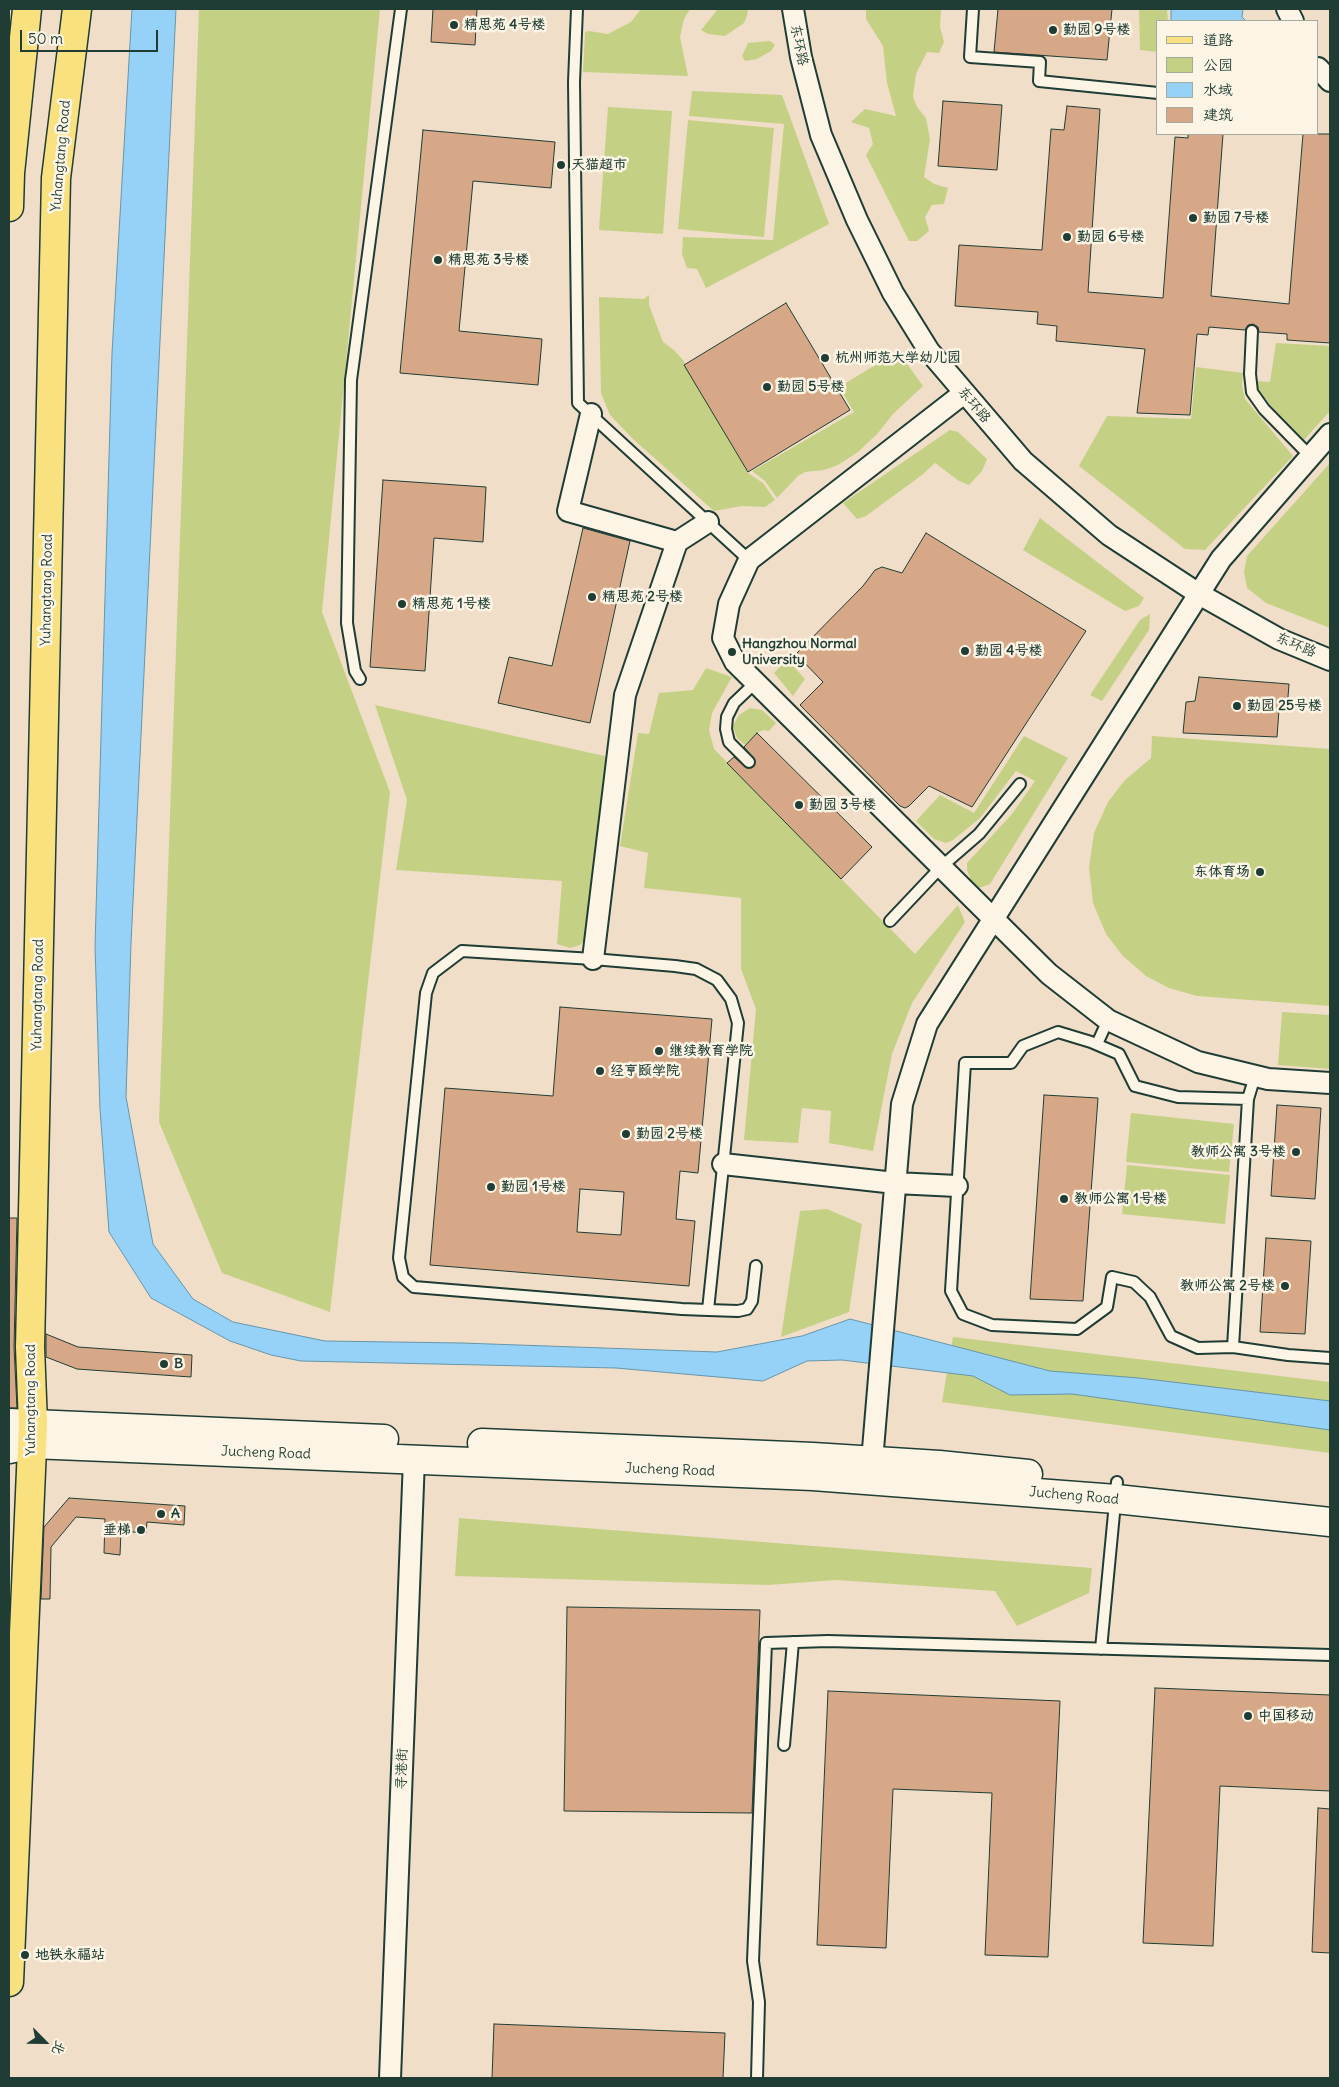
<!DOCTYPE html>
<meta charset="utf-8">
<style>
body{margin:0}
#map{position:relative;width:1339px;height:2087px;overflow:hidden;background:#f1dec9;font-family:Delius,"LXGW WenKai TC",sans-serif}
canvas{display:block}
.frame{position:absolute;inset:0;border:10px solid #1f3d34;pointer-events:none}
.legend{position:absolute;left:1156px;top:20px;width:162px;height:115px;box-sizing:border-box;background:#fcf5e5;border:1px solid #a4ab9e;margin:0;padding:6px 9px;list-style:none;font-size:15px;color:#1f3d34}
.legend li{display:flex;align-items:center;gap:10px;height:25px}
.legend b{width:25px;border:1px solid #a4ab9e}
.north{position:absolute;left:20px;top:2017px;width:50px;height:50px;-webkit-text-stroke:4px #fcf5e5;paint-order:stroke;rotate:113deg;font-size:14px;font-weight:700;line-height:20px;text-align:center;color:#1f3d34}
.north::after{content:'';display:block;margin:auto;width:18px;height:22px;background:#1f3d34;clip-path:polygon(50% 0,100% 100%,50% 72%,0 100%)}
.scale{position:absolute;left:20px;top:30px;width:138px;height:22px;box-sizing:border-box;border:2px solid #1f3d34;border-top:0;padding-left:6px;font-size:15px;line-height:18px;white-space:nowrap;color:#1f3d34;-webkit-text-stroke:4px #fcf5e5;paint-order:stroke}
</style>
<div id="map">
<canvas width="1339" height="2087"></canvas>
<div class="frame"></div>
<ul class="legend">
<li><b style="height:6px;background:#fae180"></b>道路</li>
<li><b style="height:14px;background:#c4d184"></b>公园</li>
<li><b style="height:14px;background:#96d1f7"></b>水域</li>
<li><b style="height:14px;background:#d6a887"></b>建筑</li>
</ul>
<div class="north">北</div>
<div class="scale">50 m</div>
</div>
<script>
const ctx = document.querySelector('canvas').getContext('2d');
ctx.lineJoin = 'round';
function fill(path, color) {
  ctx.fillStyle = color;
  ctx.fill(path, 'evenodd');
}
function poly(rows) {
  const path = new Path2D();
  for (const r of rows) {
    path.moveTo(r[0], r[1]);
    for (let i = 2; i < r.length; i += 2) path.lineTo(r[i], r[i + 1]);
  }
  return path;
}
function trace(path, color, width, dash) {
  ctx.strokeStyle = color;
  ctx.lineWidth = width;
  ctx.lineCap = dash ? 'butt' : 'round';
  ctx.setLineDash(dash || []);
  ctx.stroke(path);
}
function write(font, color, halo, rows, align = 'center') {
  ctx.font = font + ' Delius,"LXGW WenKai TC",sans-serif';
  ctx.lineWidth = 5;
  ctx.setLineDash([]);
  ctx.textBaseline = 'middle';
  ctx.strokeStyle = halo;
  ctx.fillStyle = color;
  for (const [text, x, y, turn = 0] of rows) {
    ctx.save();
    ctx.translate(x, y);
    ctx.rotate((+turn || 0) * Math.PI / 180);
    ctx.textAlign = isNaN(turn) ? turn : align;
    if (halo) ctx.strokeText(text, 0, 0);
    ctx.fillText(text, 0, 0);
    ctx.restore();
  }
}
const green = poly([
 [199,9,380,9,322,612,390,792,330,1312,222,1273,159,1122],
 [641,9,690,9,684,19,680,37,688,76,583,72,585,32,589,31,608,34,631,22],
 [718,9,748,9,747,16,744,23,725,36,708,34,701,30],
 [866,9,941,9,940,27,944,42,939,53,927,52,916,74,913,96,917,107,926,118,930,139,924,177,934,184,948,188,944,204,932,205,925,217,929,231,917,241,909,241,866,155,873,144,869,128,851,122,865,109,896,116,887,83,883,46,866,19],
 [1139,9,1167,9,1168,21,1158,21,1158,52,1140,50],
 [770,41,775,45,771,51,757,59,745,61,742,56,748,43],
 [692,91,782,95,829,224,706,288,697,269,687,268,682,254,683,237,773,240,784,124,689,116],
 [608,107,672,111,663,234,599,230],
 [688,120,774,128,764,237,678,229],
 [649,295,649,305,663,342,674,350,683,360,748,473,763,483,775,500,765,507,742,506,714,511,633,439,610,415,601,393,599,297,644,299],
 [1276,343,1330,346,1330,411,1304,440,1263,397,1257,388,1256,381,1270,382],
 [900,354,923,386,893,414,878,433,858,452,838,465,824,470,805,472,798,476,777,498,765,481,752,471,854,412,839,387,872,367],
 [1196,367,1243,373,1242,385,1245,399,1293,456,1205,550,1185,549,1079,466,1107,416,1191,419],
 [950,430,958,432,987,459,982,471,969,485,959,481,935,463,922,475,866,516,857,519,843,503],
 [1330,463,1330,628,1266,603,1247,588,1244,572,1247,556],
 [1040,518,1144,598,1139,606,1125,611,1023,550],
 [1150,614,1149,630,1102,701,1090,695,1140,620],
 [787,659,805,679,793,696,774,673],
 [706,668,732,677,712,713,709,730,714,749,915,954,958,905,965,922,912,1003,892,1054,873,1151,829,1143,831,1111,802,1108,798,1143,744,1140,756,1009,741,969,741,898,644,888,648,853,620,846,638,733,649,734,659,693,693,690],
 [375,705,609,757,587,937,580,945,570,948,557,944,562,881,396,870,407,800],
 [750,708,762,710,776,723,769,731,763,730,757,733,745,745,737,738,733,726,739,715],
 [1024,736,1068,758,990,884,979,888,973,885,967,870,967,863,1012,814,1035,781,1016,771,980,818,953,840,946,843,934,839,916,821,940,795,974,813],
 [1152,736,1330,749,1330,1006,1197,996,1169,988,1146,976,1123,956,1106,934,1093,903,1089,867,1094,833,1108,802,1125,780,1151,758],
 [1282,1012,1330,1015,1330,1069,1278,1065],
 [1131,1113,1234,1124,1229,1172,1126,1162],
 [1127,1165,1230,1175,1225,1224,1122,1214],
 [827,1209,862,1224,849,1312,781,1337,800,1211],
 [953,1337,1330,1382,1330,1453,942,1402],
 [459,1518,1092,1568,1089,1593,1017,1626,995,1591,836,1580,768,1585,455,1576]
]);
const water = poly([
 [132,9,176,9,131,943,126,1097,153,1244,193,1299,233,1322,325,1341,462,1343,717,1352,802,1336,850,1319,1050,1371,1139,1378,1330,1401,1330,1430,1072,1394,1010,1395,973,1376,842,1360,807,1361,763,1381,616,1368,301,1361,271,1355,230,1341,151,1298,109,1232,100,1109,95,946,112,353,132,9],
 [1171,9,1243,9,1242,17,1246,21,1171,21,1171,9]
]);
const building = poly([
 [433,9,477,9,475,45,431,42,433,9],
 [998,9,1112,9,1107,60,994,52,998,9],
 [943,101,1002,105,997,170,938,166,943,101],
 [1067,106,1100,109,1088,292,1163,298,1175,137,1188,138,1188,134,1223,134,1211,296,1289,304,1303,134,1330,134,1330,343,1287,340,1287,334,1259,332,1258,327,1253,324,1248,325,1245,330,1209,327,1208,335,1197,334,1190,415,1137,413,1145,349,1056,341,1057,326,1037,324,1038,312,955,306,959,245,1042,250,1051,129,1064,130,1067,106],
 [423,130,555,142,551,188,473,181,459,331,542,339,538,385,400,373,423,130],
 [786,303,850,410,748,472,684,365,786,303],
 [383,480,486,487,483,542,434,538,425,671,370,667,383,480],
 [583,528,630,541,590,723,498,703,509,657,552,666,583,528],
 [926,533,1086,631,972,807,929,786,909,806,905,808,900,806,800,705,823,682,796,654,863,586,875,570,882,567,902,573,926,533],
 [1199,677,1289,684,1287,710,1279,710,1277,737,1183,733,1186,702,1195,701,1199,677],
 [757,733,872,847,841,879,727,763,734,757,747,768,754,766,755,760,744,747,757,733],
 [560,1007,712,1019,698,1173,680,1171,676,1219,695,1221,689,1286,430,1265,445,1088,553,1096,560,1007],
 [580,1189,624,1192,621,1235,577,1232,580,1189],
 [1044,1095,1098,1098,1083,1301,1030,1299,1044,1095],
 [1277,1105,1321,1108,1315,1199,1271,1196,1277,1105],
 [9,1218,17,1218,14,1347,17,1408,9,1408,9,1218],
 [1266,1238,1311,1241,1305,1334,1260,1332,1266,1238],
 [46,1334,78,1347,192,1355,191,1377,77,1369,46,1357,46,1334],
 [69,1498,185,1506,184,1525,147,1522,146,1533,121,1531,120,1555,104,1553,105,1519,76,1517,51,1547,50,1599,41,1599,44,1527,69,1498],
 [567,1607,760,1610,752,1813,564,1811,567,1607],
 [1155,1688,1330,1695,1330,1791,1220,1786,1213,1946,1143,1943,1155,1688],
 [828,1691,1060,1701,1048,1957,985,1955,992,1793,893,1789,886,1948,817,1945,828,1691],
 [1318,1808,1330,1809,1330,1953,1312,1952,1318,1808],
 [494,2024,725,2033,723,2078,492,2078,494,2024]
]);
const lane = poly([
 [577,9,574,82,578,403,749,560],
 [973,9,970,57,1040,62,1039,81,1158,93],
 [1252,331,1250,374,1252,392,1264,409,1310,456],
 [360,679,355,671,347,623,351,380,401,9],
 [749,762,729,742,726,729,727,717,734,703,755,683],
 [890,921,941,867,979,834,1020,784],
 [1097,1044,1108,1020],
 [1248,1099,1255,1076],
 [708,1310,738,1023,731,999,717,980,696,969,675,966,593,959,462,951,433,973,426,993,399,1258,403,1277,414,1287,682,1309,708,1310,738,1311,747,1309,752,1301,756,1266],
 [1233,1347,1248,1099,1178,1097,1135,1086,1119,1054,1091,1042,1058,1032,1023,1046,1011,1063,965,1063,951,1291,963,1314,992,1325,1077,1329,1107,1307,1112,1277,1134,1282,1150,1297,1171,1336,1198,1348,1233,1347,1288,1355,1330,1358],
 [1101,1649,1117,1482],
 [784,1745,793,1642],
 [757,2078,759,2002,753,1961,766,1643,828,1641,1330,1655]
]);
const street = poly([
 [793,9,801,57,821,135,857,220,893,293,929,351,1023,461,1109,535,1199,594,1279,639,1330,660],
 [1287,9,1293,21],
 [1318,68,1330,81],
 [964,393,749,560,729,604,723,638,735,662,1049,974,1108,1020,1198,1062,1268,1079,1330,1083],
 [591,414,568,511,677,542,708,522],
 [593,959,625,695,677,542],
 [723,1164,895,1183,957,1186],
 [871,1473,902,1104,927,1024,1221,559,1330,434],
 [390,2078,414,1459]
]);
const secondary = poly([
 [9,1423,384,1439],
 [482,1443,813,1457,939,1465,1028,1474],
 [9,1449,32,1444,813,1476,1116,1499,1330,1522]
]);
const primary = poly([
 [9,207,10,173,27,9],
 [9,1982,33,1424,30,1347,56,178,77,9]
]);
const markers = [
 [454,25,5,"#1f3d34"],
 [1053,30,5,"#1f3d34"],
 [561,165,5,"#1f3d34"],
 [1193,218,5,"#1f3d34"],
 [1067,237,5,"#1f3d34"],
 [438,260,5,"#1f3d34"],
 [825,358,5,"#1f3d34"],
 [767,387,5,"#1f3d34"],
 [592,597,5,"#1f3d34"],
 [402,604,5,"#1f3d34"],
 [965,651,5,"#1f3d34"],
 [732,652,5,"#1f3d34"],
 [1237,706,5,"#1f3d34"],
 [799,805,5,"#1f3d34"],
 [1260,872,5,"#1f3d34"],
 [659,1051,5,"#1f3d34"],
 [600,1071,5,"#1f3d34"],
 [626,1134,5,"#1f3d34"],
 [1296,1152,5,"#1f3d34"],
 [491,1187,5,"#1f3d34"],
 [1064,1199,5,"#1f3d34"],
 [1285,1286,5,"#1f3d34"],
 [164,1364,5,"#1f3d34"],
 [161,1514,5,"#1f3d34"],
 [141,1530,5,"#1f3d34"],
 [1248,1716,5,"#1f3d34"],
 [25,1955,5,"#1f3d34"]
];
const poiNames = [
 ["精思苑 4号楼",464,25],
 ["勤园 9号楼",1063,30],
 ["天猫超市",571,165],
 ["勤园 7号楼",1203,218],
 ["勤园 6号楼",1077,237],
 ["精思苑 3号楼",448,260],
 ["杭州师范大学幼儿园",835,358],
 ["勤园 5号楼",777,387],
 ["精思苑 2号楼",602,597],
 ["精思苑 1号楼",412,604],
 ["Hangzhou Normal",742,644],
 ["University",742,660],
 ["勤园 4号楼",975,651],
 ["勤园 25号楼",1247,706],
 ["勤园 3号楼",809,805],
 ["东体育场",1250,872,"right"],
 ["继续教育学院",669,1051],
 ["经亨颐学院",610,1071],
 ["勤园 2号楼",636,1134],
 ["教师公寓 3号楼",1286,1152,"right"],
 ["勤园 1号楼",501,1187],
 ["教师公寓 1号楼",1074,1199],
 ["教师公寓 2号楼",1275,1286,"right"],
 ["B",174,1364],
 ["A",171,1514],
 ["垂梯",131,1530,"right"],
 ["中国移动",1258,1716],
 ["地铁永福站",35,1955]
];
const streetNames = [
 ["东环路",799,45,79],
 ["Yuhangtang Road",61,156,-85],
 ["东环路",974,405,50],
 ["Yuhangtang Road",47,590,-89],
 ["东环路",1296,645,23],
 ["Yuhangtang Road",38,995,-89],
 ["Yuhangtang Road",31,1400,-90],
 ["Jucheng Road",266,1453,2],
 ["Jucheng Road",670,1470,2],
 ["Jucheng Road",1074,1496,5],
 ["寻港街",402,1769,-88]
];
fill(green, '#c4d184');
fill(water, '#96d1f7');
trace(water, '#6696a9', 1);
fill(building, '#d6a887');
trace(building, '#1f3d34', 1);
trace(lane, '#1f3d34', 14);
trace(street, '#1f3d34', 24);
trace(secondary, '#1f3d34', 31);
trace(primary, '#1f3d34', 31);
trace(lane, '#fcf5e5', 10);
trace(street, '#fcf5e5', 20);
trace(secondary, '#fcf5e5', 28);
trace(primary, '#fae180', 28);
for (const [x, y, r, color] of markers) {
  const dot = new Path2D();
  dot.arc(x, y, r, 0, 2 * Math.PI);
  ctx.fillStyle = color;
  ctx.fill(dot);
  trace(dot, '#fcf5e5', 2);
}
write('bold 14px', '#1f3d34', '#fcf5e5', poiNames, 'left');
write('14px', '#1f3d34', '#fcf5e5', streetNames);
</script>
